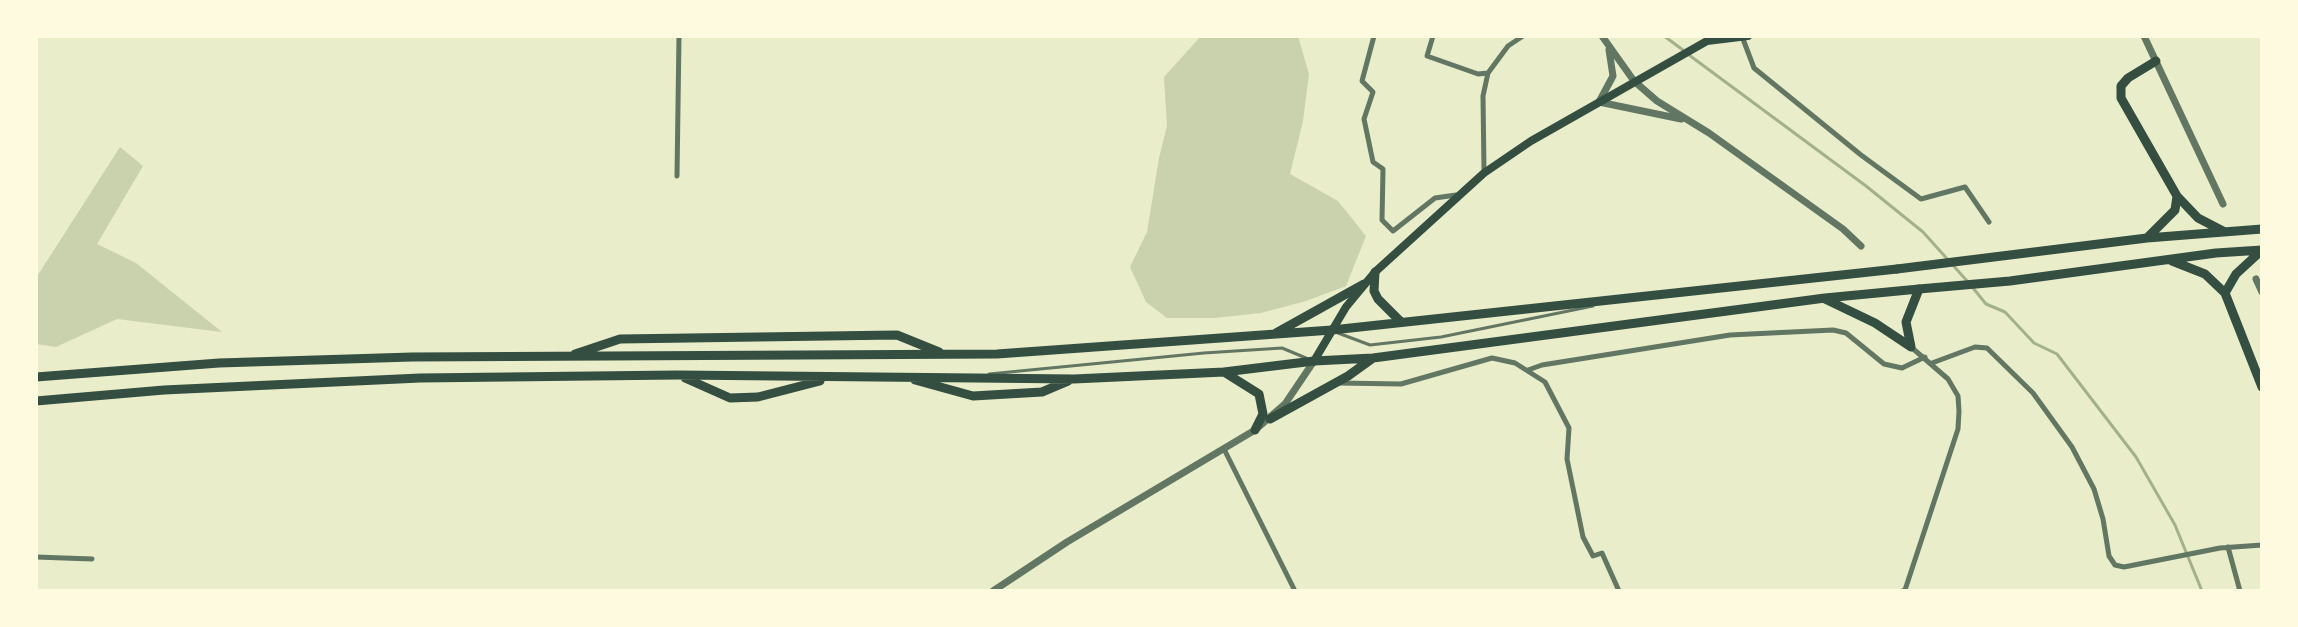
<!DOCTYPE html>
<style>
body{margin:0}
#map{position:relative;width:2298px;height:627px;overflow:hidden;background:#e9edc9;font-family:"Noto Serif",serif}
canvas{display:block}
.frame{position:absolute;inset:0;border:38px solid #fefae0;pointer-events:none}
</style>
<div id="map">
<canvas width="2298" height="627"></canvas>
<div class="frame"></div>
</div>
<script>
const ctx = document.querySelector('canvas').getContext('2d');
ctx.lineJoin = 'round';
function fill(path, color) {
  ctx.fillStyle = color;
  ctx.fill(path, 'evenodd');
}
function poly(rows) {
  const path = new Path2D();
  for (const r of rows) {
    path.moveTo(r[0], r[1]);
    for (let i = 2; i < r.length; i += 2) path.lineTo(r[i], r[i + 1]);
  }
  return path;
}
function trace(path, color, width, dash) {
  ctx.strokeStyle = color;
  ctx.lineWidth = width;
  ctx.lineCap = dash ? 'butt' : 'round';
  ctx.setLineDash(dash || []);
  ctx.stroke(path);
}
const green = poly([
 [1201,36,1298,36,1309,74,1303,121,1290,174,1338,201,1366,236,1346,286,1306,301,1261,313,1214,318,1167,318,1146,302,1130,267,1147,232,1159,158,1167,126,1164,77],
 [120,147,143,166,97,244,136,263,222,332,117,319,56,347,36,344,36,278]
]);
const stream = poly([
 [1664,36,1683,50],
 [1689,55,1866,186,1923,232,1968,282],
 [1973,288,1986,304,2005,312,2034,343,2057,354,2136,457,2175,525,2202,591]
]);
const service = poly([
 [1338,333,1370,345,1441,337,1593,306],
 [989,374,1204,353,1282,348,1306,358]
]);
const minor = poly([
 [1374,36,1362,81,1373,92,1364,119,1373,162,1383,169,1382,220,1393,231,1435,198,1456,195],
 [1433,36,1427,56,1478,74,1488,73,1483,96,1484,171],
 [1743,39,1754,68,1861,155,1921,199,1965,187,1989,222],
 [1488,73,1508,46,1523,36],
 [677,176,679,36],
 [1932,363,1975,347,1987,348,2033,393,2072,447,2094,489,2103,519,2109,556,2115,565,2124,567,2220,548,2262,545],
 [1528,370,1542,365,1730,335,1833,330,1846,333,1884,364,1902,368,1925,357],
 [1339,383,1401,384,1492,358,1515,363,1545,382,1569,428,1567,459,1583,537,1593,556,1602,553,1619,591],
 [1224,449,1295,591],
 [2228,547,2240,591],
 [36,557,92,559],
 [1902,591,1905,590,1958,429,1959,411,1958,396,1948,379,1911,347]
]);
const tertiary = poly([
 [1602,36,1634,81,1657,101,1709,133,1843,229,1861,246],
 [2144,36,2223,204],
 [1609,50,1613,76,1599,102,1681,119],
 [2256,279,2262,292],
 [993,591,1067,542,1255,430,1285,404,1314,361]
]);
const secondary = poly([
 [1314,361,1346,307,1375,272,1484,173,1531,141,1707,41,1748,36]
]);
const primary = poly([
 [1375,272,1374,291,1378,299,1401,322],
 [1825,299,1875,323,1911,347,1906,322,1919,289],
 [1332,330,1897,269],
 [1314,361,1373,358,1825,298,1919,289],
 [1270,419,1348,376,1373,358]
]);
const trunk = poly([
 [2156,61,2128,78,2121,86,2121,98,2177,196],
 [2147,238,2175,210,2177,196,2198,218,2223,231],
 [2172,261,2205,274,2225,293,2236,274,2261,251],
 [1897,269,2147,238,2262,229],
 [1919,289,2010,281,2216,253,2262,250],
 [2225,293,2262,387],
 [1276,333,1364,284],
 [575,354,620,339,897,335,939,352],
 [1224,372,1259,394,1263,414,1255,430],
 [36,377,219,363,412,357,997,354,1332,330],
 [685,378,730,398,758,397,820,381],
 [915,380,973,396,1042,392,1068,381],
 [36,401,164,390,420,378,678,375,1074,379,1224,372,1314,361]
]);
fill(green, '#cad2ad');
trace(stream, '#a3b18a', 3);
trace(service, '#617663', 3);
trace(minor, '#617663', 5);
trace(tertiary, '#617663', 7);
trace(secondary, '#344e41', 8);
trace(primary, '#344e41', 9);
trace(trunk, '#344e41', 9);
</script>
